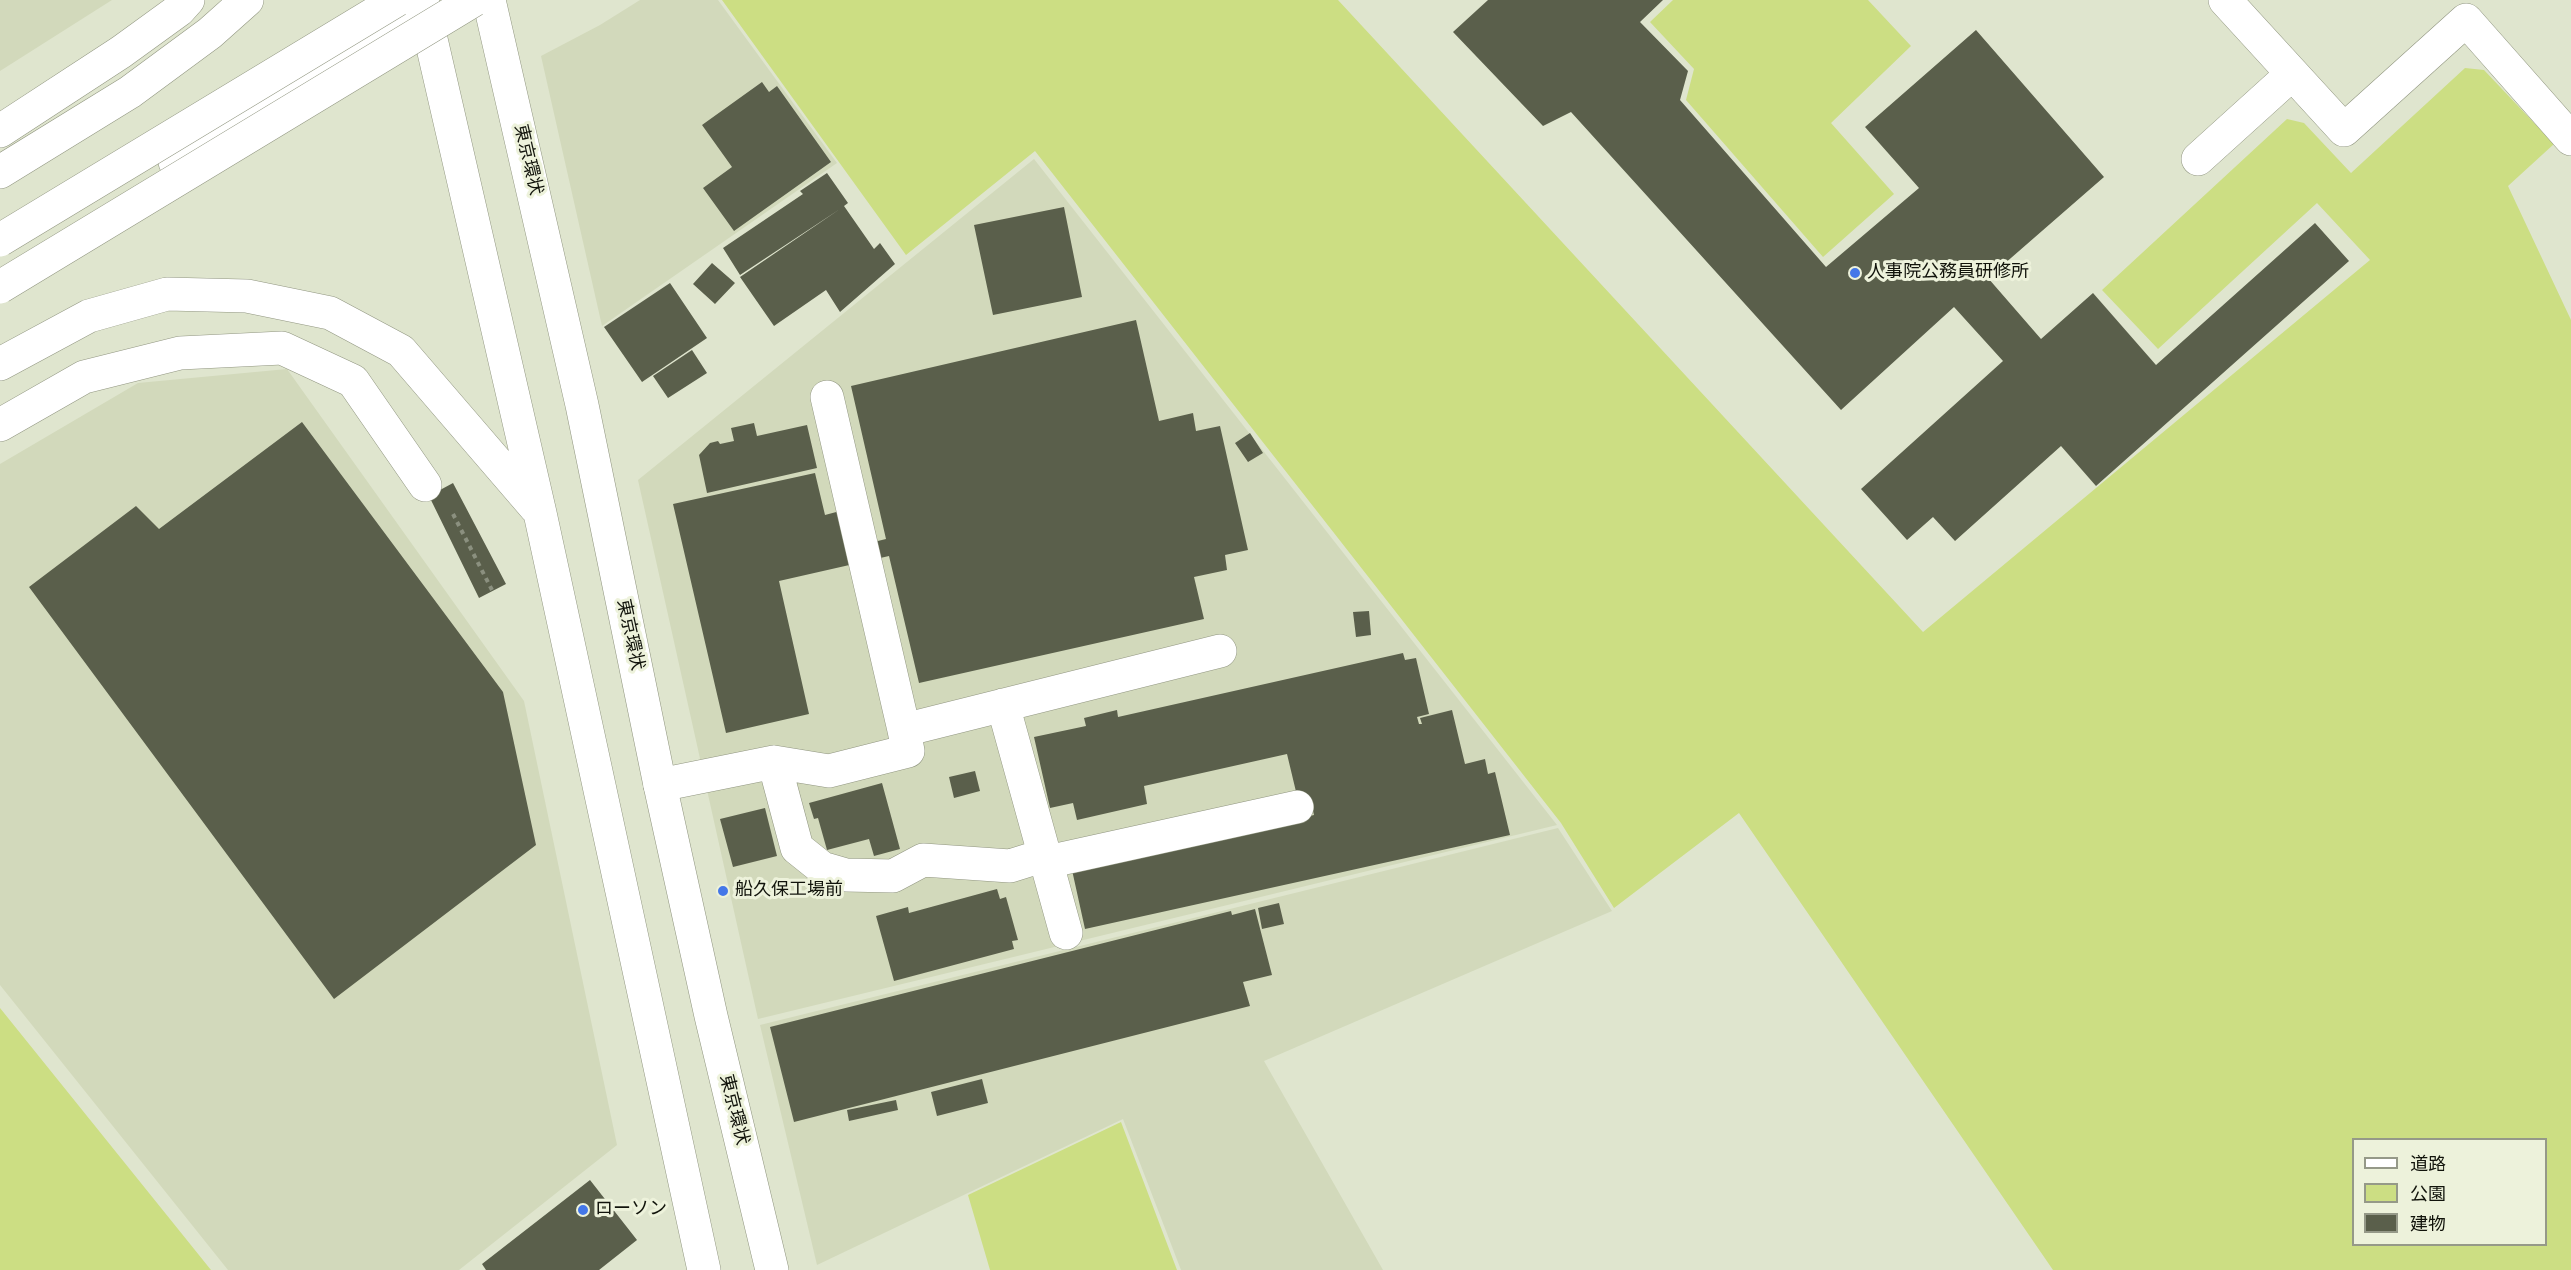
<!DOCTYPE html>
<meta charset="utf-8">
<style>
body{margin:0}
#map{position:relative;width:2571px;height:1270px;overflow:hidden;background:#dfe5ce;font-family:"Source Sans 3","Noto Sans JP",sans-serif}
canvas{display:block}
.legend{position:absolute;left:2352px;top:1138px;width:195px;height:108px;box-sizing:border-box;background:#edf2db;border:2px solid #959988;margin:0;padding:8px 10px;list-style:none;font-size:18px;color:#11130b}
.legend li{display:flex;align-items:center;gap:12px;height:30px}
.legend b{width:30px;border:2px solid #959988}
</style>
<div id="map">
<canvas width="2571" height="1270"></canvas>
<ul class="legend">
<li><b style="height:8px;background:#fff"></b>道路</li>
<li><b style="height:16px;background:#ccde83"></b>公園</li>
<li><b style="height:16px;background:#5a5f4b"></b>建物</li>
</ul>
</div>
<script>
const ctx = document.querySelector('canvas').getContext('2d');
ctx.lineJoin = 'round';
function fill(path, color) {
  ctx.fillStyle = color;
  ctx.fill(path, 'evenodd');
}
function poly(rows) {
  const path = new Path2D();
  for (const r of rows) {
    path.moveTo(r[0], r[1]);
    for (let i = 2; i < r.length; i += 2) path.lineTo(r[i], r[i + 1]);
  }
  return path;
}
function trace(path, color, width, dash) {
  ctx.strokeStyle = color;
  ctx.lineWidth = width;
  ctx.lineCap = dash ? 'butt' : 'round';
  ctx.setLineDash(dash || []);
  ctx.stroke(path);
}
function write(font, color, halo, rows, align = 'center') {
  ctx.font = font + ' "Source Sans 3","Noto Sans JP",sans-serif';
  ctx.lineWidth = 6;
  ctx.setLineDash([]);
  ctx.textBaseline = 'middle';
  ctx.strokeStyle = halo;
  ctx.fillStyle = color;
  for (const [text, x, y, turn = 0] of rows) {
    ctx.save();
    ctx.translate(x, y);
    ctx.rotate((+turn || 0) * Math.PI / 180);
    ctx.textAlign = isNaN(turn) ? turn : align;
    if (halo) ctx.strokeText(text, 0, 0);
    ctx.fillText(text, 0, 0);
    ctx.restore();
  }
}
const built = poly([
 [0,0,112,0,0,71],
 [640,0,718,0,837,163,602,326,541,56,600,25],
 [1034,159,1557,825,758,1019,638,480],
 [287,369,524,701,617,1145,459,1270,228,1270,0,985,0,464,138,383],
 [1558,828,1612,911,1264,1061,1383,1270,1181,1270,1123,1119,817,1265,760,1025]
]);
const green = poly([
 [722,0,1338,0,1923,632,2370,260,2317,203,2158,349,2102,290,2287,119,2304,123,2351,173,2465,68,2484,70,2554,144,2508,186,2571,320,2571,1270,2053,1270,1739,813,1614,908,1561,823,1035,151,906,255],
 [2354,1140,2546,1140,2546,1244,2354,1244],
 [1673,0,1868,0,1911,46,1831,123,1894,194,1823,257,1686,100,1694,69,1650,22],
 [0,1008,211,1270,0,1270],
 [1121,1122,1177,1270,990,1270,968,1195]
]);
const building = poly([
 [1488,0,1663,0,1640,22,1688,71,1680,100,1826,267,1919,188,1865,127,1976,30,2104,177,1988,278,2041,339,2093,293,2156,365,2315,223,2349,261,2096,486,2061,446,1955,541,1933,517,1907,540,1861,489,2003,361,1954,307,1841,410,1571,112,1543,126,1453,32],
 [762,82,769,92,777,86,831,162,734,231,703,188,732,167,702,125],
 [827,173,848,203,844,206,874,249,880,243,895,264,840,312,826,290,774,326,740,277,840,209,740,275,723,248,803,194,800,191],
 [1064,207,1082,297,993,315,974,225],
 [712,263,735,283,715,304,693,284],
 [670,283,707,338,642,382,604,327],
 [1136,320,1159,421,1193,413,1196,431,1220,426,1248,550,1225,555,1227,570,1194,577,1204,619,919,683,889,556,779,581,809,714,726,733,673,504,815,473,825,515,840,511,849,548,886,539,851,386],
 [692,350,707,373,668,398,653,376],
 [302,422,503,692,536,845,334,999,29,587,136,506,159,529],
 [754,423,757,436,807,425,817,468,707,493,699,455,710,443,718,441,720,444,734,441,731,428],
 [1250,433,1263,453,1248,462,1235,443],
 [453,483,506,584,479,598,429,496],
 [1369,611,1371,635,1356,637,1353,612],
 [1403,653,1405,660,1416,658,1429,714,1417,717,1419,724,1422,724,1420,718,1452,710,1465,764,1485,759,1488,774,1495,772,1510,835,1085,929,1072,870,1314,815,1310,798,1298,800,1287,754,1144,786,1147,804,1077,820,1073,803,1050,808,1034,737,1086,726,1084,718,1117,710,1118,717],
 [975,771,980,791,954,798,949,777],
 [882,783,900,849,874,856,869,839,827,850,818,818,814,819,809,803],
 [765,808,777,856,733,867,720,819],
 [997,889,1000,899,1006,897,1018,940,1012,941,1014,949,894,981,876,916,908,907,909,913],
 [1279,903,1284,924,1262,929,1258,908],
 [1255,909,1272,975,1243,982,1250,1006,794,1122,770,1027,1231,911,1232,915],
 [982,1079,988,1103,937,1116,931,1092],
 [896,1100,898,1110,849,1121,847,1110],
 [590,1180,637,1240,599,1270,486,1270,482,1264]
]);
const path = poly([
 [453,514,492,590]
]);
const minor = poly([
 [2225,0,2344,130,2466,20,2571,139],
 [0,131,121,52,179,10,188,0],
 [2198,159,2292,74],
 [175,162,424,9],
 [827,397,904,730],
 [0,425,84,377,180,353,282,348,353,381,425,485],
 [1003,705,1066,933],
 [774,762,797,848,822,868,846,875,893,876,923,860,1010,866,1045,855],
 [660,785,774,762,829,771,908,751,904,730,1220,651],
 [1047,862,1297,807]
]);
const highway = poly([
 [422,0,540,513,704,1270],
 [489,0,582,405,660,785,711,1016,772,1270],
 [0,172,130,92,210,33,247,0],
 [0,364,89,316,167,294,247,296,330,313,401,351,536,508]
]);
const highwayBridge = poly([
 [0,240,397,0],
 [0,287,474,0]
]);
const markers = [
 [1855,273,6,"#4477e8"],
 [723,891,6,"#4477e8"],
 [583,1210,6,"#4477e8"]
];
const streetNames = [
 ["東京環状",527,160,77],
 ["東京環状",629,635,78],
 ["東京環状",733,1110,76]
];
const poiNames = [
 ["人事院公務員研修所",1867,273],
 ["船久保工場前",735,891],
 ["ローソン",595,1210]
];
fill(built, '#d2d9bb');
fill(green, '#ccde83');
fill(building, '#5a5f4b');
trace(minor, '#919681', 34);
trace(highway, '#919681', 34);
trace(path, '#8b907f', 4, [4.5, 4.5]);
trace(minor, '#fff', 33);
trace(highway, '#fff', 33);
trace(highwayBridge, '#919681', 34, []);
trace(highwayBridge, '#fff', 33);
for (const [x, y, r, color] of markers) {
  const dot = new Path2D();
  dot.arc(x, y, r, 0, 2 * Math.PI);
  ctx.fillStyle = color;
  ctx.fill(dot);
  trace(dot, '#edf2db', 2);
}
write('18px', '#11130b', '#edf2db', streetNames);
write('18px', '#11130b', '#edf2db', poiNames, 'left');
</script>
